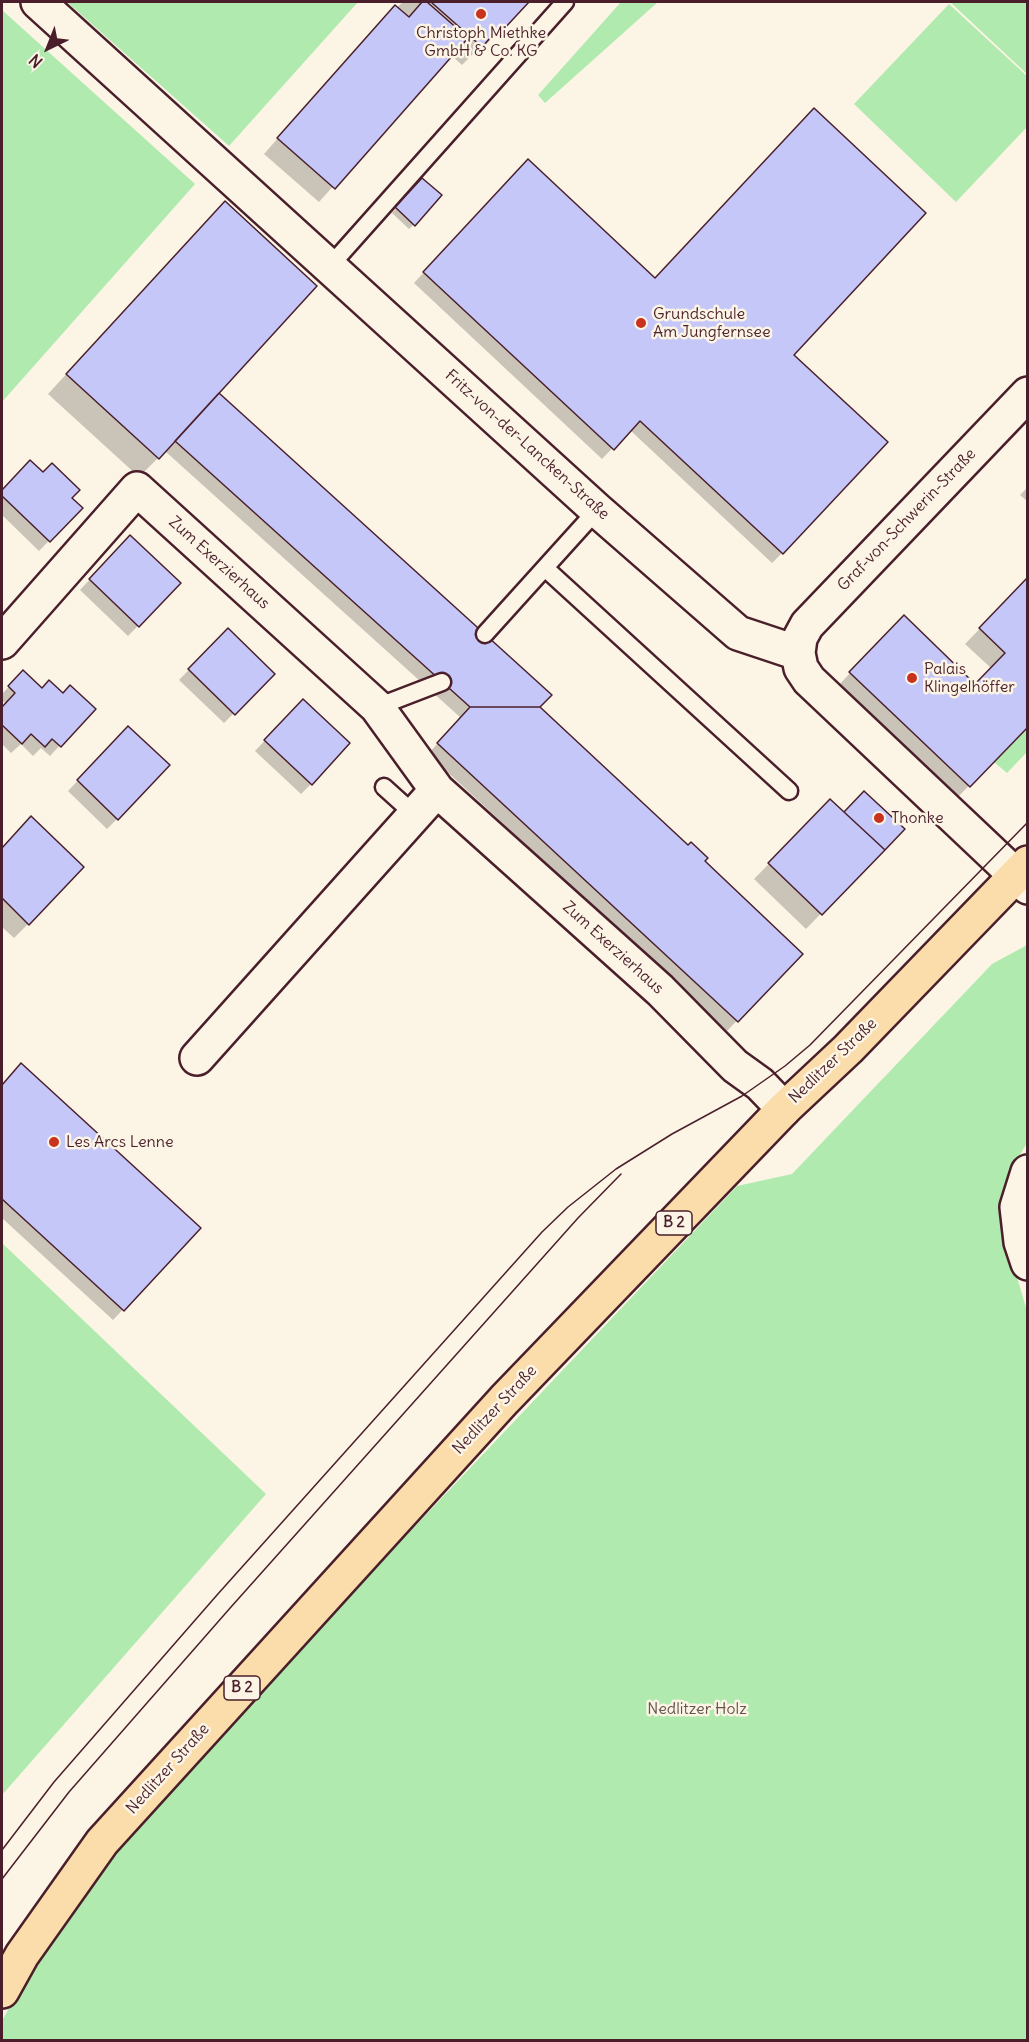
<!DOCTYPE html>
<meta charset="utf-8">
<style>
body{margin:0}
#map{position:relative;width:1029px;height:2042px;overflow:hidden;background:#fcf5e5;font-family:Delius,sans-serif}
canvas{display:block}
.frame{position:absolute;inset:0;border:3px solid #4a1f2b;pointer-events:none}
.north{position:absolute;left:18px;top:18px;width:60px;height:60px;-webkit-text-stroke:4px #fcf5e5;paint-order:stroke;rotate:223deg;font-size:16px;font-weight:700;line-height:24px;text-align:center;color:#4a1f2b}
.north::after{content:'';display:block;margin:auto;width:21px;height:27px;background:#4a1f2b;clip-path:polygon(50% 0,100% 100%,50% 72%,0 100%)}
</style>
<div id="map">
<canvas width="1029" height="2042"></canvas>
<div class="frame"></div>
<div class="north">N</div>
</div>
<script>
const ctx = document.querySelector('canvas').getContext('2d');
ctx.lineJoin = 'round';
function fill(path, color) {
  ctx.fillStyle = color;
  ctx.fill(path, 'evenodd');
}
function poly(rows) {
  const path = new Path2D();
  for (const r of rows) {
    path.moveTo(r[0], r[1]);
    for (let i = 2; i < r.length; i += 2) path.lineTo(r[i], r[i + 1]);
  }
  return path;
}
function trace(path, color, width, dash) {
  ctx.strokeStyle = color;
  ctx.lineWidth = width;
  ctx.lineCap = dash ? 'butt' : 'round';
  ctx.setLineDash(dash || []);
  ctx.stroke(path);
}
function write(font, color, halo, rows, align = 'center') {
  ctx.font = font + ' Delius,sans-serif';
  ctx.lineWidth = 5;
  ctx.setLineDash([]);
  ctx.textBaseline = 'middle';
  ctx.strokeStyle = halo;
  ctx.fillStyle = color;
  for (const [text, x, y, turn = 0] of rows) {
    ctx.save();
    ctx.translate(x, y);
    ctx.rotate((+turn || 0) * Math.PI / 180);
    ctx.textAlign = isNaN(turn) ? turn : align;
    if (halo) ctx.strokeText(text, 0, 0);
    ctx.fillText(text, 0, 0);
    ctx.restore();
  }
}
const green = poly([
 [67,2,358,2,229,146],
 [621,2,658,2,545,103,538,95],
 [950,2,1027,2,1027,74],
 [949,4,1028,77,1027,127,956,202,854,104],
 [2,10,195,184,2,402],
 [1027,727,1027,752,1007,773,994,762],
 [1027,945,1027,1143,1015,1163,1010,1254,1028,1314,1027,2040,2,2040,2,2021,32,1965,117,1846,223,1729,737,1186,792,1174,992,964],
 [2,1243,266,1494,2,1795]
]);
const shadow = poly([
 [403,2,527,2,483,48,481,46,462,65,451,55,319,202,264,154,380,22],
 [518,171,655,280,792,355,782,553,772,563,630,430,602,459,414,283],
 [422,180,414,224,409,229,392,213],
 [206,222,217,394,538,707,801,954,727,1031,428,754,461,718,165,451,139,477,48,394],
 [30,462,81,508,39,551,2,515,2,492],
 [1028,487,1028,502,1020,495],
 [130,537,179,584,128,636,80,590],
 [1028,579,1028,725,954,801,836,688,889,632,974,686,991,668,965,644],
 [228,630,273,674,224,723,179,680],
 [23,672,42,690,63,695,94,709,50,756,41,748,33,756,21,744,11,753,2,744,2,709,6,704,2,700,2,694],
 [293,711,311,784,301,794,255,751],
 [128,728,117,819,107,829,68,791],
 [844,813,903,829,806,929,754,879,816,816],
 [31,819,28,924,14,938,2,927,2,849],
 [11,1075,199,1228,113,1320,2,1218,2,1086]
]);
const building = poly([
 [422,2,427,2,468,38,335,189,277,138,395,5,409,17,422,2],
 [431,2,529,2,503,30,500,27,482,47,431,2],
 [814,108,926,213,794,355,888,442,783,554,640,421,614,450,423,272,528,159,655,278,814,108],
 [422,178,442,195,415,226,395,207,422,178],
 [225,201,317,286,159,459,66,374,225,201],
 [219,393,552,695,540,707,470,707,175,441,219,393],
 [30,460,43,472,52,463,80,490,72,498,83,508,50,542,2,496,2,490,30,460],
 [130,535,181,583,139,627,89,579,130,535],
 [1028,577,1028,727,970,787,849,672,904,615,975,684,1005,653,979,628,1028,577],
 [228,628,275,674,235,715,188,669,228,628],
 [23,670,42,688,49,680,63,693,70,685,96,709,61,747,52,739,45,747,31,734,22,744,2,725,2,707,15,693,8,686,23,670],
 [303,699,350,743,312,785,264,740,303,699],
 [470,707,540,707,688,845,691,842,708,858,705,861,803,954,738,1022,437,743,470,707],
 [128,726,170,765,118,820,77,780,128,726],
 [864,791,905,829,885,850,844,812,864,791],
 [830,799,885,850,822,915,768,863,830,799],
 [31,816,84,867,29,925,2,898,2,848,31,816],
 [21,1063,201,1228,124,1311,2,1199,2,1085,21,1063]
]);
const service = poly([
 [330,266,565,2],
 [545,568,789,791],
 [485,634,597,510],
 [377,707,442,682],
 [384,787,415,815]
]);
const minor = poly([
 [38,2,597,510,738,633,798,653,801,668,809,680,1028,887],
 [2,642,137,489,377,707,437,790,660,990,735,1066,760,1084,784,1109],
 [798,653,800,638,807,625,1028,394],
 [197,1058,437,790],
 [1028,1172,1017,1207,1021,1242,1028,1263]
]);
const primary = poly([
 [2,1991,22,1955,102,1842,504,1400,784,1109,848,1049,1028,863]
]);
const tram = poly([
 [2,1850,54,1782,217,1595,542,1232,568,1207,616,1169,672,1134,742,1096,785,1066,810,1045,1028,822],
 [2,1879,69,1792,231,1607,578,1218,621,1174]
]);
const markers = [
 [481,14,6,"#c8321e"],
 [641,323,6,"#c8321e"],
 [912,678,6,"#c8321e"],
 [879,818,6,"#c8321e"],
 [54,1142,6,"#c8321e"]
];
const shields = [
 [674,1223,36],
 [242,1688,36]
];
const shieldNames = [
 ["B 2",674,1223],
 ["B 2",242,1688]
];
const poiNames = [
 ["Christoph Miethke",481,33,"center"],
 ["GmbH & Co. KG",481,51,"center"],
 ["Grundschule",653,314],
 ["Am Jungfernsee",653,332],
 ["Palais",924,669],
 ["Klingelhöffer",924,687],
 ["Thonke",891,818],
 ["Les Arcs Lenne",66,1142]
];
const streetNames = [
 ["Fritz-von-der-Lancken-Straße",527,445,42],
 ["Graf-von-Schwerin-Straße",907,520,-46],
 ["Zum Exerzierhaus",219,563,42],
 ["Zum Exerzierhaus",613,948,42],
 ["Nedlitzer Straße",833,1061,-44],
 ["Nedlitzer Straße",495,1410,-47],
 ["Nedlitzer Straße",168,1769,-48]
];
const parkNames = [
 ["Nedlitzer Holz",697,1709]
];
fill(green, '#b0eaaf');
fill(shadow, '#0003');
fill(building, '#c6c7f9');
trace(building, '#4a1f2b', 1.5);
trace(service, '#4a1f2b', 21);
trace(minor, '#4a1f2b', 38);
trace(primary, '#4a1f2b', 38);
trace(service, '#fcf5e5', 16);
trace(minor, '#fcf5e5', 33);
trace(primary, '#faddab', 33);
trace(tram, '#4a1f2b', 1.5);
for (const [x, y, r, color] of markers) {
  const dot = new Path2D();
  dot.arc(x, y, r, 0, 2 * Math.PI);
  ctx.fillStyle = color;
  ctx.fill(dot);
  trace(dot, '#fcf5e5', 2);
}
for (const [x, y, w] of shields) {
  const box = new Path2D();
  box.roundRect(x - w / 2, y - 12, w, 24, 4.5);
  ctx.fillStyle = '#fcf5e5';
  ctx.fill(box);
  trace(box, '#4a1f2b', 1.5);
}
write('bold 15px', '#4a1f2b', null, shieldNames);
write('16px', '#4a1f2b', '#fcf5e5', poiNames, 'left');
write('16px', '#4a1f2b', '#fcf5e5', streetNames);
write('16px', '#64524c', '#fcf5e5', parkNames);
</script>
